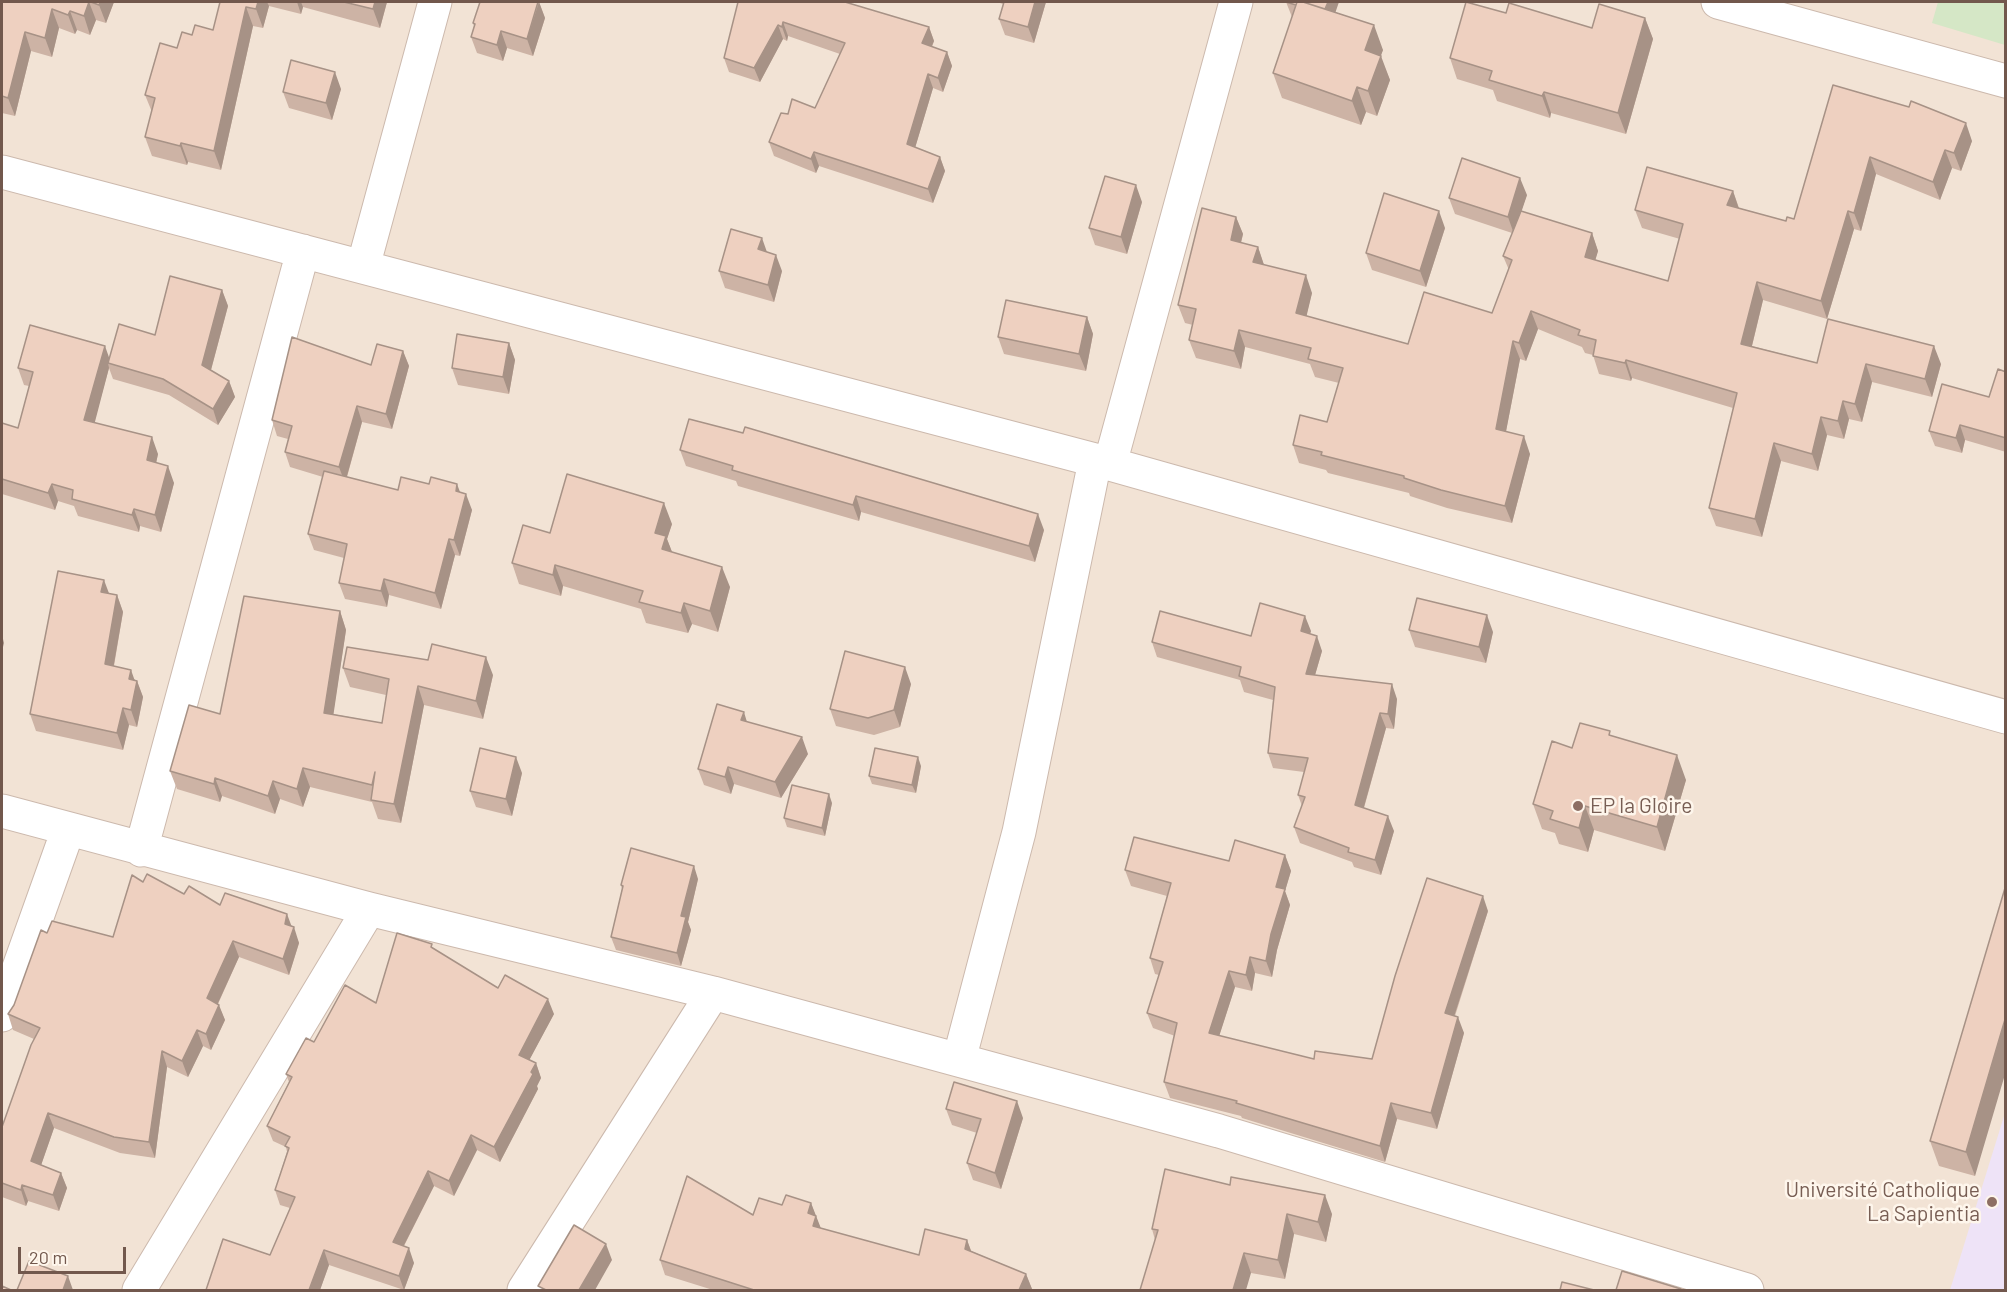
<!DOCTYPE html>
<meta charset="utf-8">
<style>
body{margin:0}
#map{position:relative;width:2007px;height:1292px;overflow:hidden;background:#fbf2e6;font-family:Barlow,sans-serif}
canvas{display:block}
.frame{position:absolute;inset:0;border:3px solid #72584d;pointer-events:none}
.scale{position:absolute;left:18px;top:1247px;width:108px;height:27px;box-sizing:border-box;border:3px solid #72584d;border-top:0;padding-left:8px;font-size:18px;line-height:21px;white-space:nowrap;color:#72584d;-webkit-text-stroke:4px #fef6ec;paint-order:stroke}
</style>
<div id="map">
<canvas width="2007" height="1292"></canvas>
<div class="frame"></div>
<div class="scale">20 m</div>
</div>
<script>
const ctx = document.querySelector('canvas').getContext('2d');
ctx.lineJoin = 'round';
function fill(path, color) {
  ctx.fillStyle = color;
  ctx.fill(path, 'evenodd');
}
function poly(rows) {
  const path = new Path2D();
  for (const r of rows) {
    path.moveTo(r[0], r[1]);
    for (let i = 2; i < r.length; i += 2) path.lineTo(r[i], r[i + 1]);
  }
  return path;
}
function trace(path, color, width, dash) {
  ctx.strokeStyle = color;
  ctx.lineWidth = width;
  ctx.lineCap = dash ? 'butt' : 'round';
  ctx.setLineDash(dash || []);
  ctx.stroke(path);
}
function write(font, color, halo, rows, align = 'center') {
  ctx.font = font + ' Barlow,sans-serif';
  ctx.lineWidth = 5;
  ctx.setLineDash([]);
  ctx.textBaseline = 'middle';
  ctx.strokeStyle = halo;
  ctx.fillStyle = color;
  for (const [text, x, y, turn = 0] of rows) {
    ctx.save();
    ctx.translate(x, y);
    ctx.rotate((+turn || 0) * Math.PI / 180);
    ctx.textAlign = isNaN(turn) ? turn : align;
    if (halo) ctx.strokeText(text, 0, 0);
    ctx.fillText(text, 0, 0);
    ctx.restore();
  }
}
const residential = poly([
 [2,2,2005,2,2005,1290,2,1290]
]);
const education = poly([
 [2005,1113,2005,1290,1950,1290]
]);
const green = poly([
 [1938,2,2005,2,2005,45,1932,23]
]);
const minor = poly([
 [1718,2,2006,81],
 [2,172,1110,464,2006,717],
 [363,267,435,2],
 [1110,464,1236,2],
 [2,811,369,909,713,993,1219,1131,1747,1290],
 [141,850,303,251],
 [2,1015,68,830],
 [959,1060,1019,832,1095,461],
 [139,1290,369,909],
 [524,1290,713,993]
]);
const wall = poly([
 [2,2,114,2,106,23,96,20,90,35,77,30,75,34,59,28,52,57,31,51,15,116,2,113],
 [220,2,387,2,380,28,303,7,301,14,269,6,263,28,253,26,221,170,188,162,187,165,152,156,145,137,152,112,145,95,177,48,192,35,213,30],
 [539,2,545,18,533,56,507,48,503,61,477,53,471,37,474,26,473,23],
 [738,2,929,27,934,41,932,47,947,52,952,66,943,92,933,88,915,148,940,157,945,171,933,203,819,166,816,173,774,156,769,142,788,114,815,108,840,54,788,36,787,41,783,39,760,82,729,72,724,58],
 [997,2,1046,2,1034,43,1005,35,999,19,1003,4],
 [1286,2,1336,12,1383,50,1380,56,1390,80,1377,116,1366,112,1361,125,1282,98,1273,73,1292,17],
 [1506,13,1592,28,1645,18,1653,39,1626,134,1551,113,1550,118,1497,101,1493,90,1457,79,1450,58],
 [1833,85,1972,141,1961,171,1952,168,1940,200,1876,174,1861,231,1854,229,1827,319,1763,300,1752,346,1817,363,1941,364,1932,397,1872,382,1862,422,1849,419,1844,439,1827,435,1818,471,1781,461,1762,537,1716,526,1709,508,1733,408,1632,378,1631,381,1599,374,1593,355,1585,353,1582,347,1538,329,1526,361,1520,359,1506,431,1530,454,1512,523,1447,508,1410,496,1409,493,1328,473,1326,470,1299,463,1293,445,1327,422,1339,383,1315,377,1310,364,1245,347,1241,369,1196,358,1189,340,1193,325,1185,323,1178,305,1236,217,1243,234,1241,243,1258,247,1264,265,1312,293,1306,316,1408,344,1492,313,1509,270,1503,256,1512,233,1455,214,1449,198,1527,195,1521,211,1592,233,1598,251,1595,260,1668,281,1680,239,1642,228,1635,210,1733,191,1739,208,1786,221,1794,219],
 [341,89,332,120,289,108,283,92],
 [1142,202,1127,254,1095,245,1089,228],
 [1445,228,1426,287,1372,270,1366,253],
 [719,271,782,271,774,302,725,288],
 [222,290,228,306,211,370,229,381,235,397,218,425,169,395,113,379,109,368,94,422,158,454,156,463,174,483,161,532,140,526,139,532,78,516,74,506,58,501,55,510,2,494,2,423,18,428,29,386,24,385,18,368,109,358,155,335],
 [1087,317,1093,334,1086,371,1004,354,998,337],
 [509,343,515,360,509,394,458,385,452,368],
 [403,351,409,366,392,429,362,422,347,477,398,490,461,493,472,510,460,556,455,555,441,609,389,595,387,607,345,599,339,583,344,558,314,550,308,534,323,477,290,467,285,452,288,439,277,436,272,420,371,365],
 [2006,372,2006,452,1965,440,1962,453,1935,446,1929,431,1989,397],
 [680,450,1044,530,1035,562,861,512,859,521,738,486,736,481,686,466],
 [672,524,667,539,672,552,730,587,718,632,692,624,688,633,646,623,641,609,563,586,561,596,519,584,512,563,550,533],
 [109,594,117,595,123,612,114,666,137,681,143,697,137,727,129,725,123,750,36,731,30,714],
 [340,611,346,630,333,714,382,723,386,695,350,687,343,668,493,675,483,719,424,705,401,823,378,819,372,802,310,787,303,807,280,799,275,814,222,796,220,802,177,789,170,771,220,714],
 [1409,630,1493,632,1486,663,1415,647],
 [1311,631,1310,634,1322,651,1315,675,1397,699,1394,729,1386,728,1364,808,1394,831,1381,875,1354,867,1352,862,1300,843,1294,827,1302,806,1298,795,1304,772,1273,768,1268,753,1273,700,1244,692,1240,680,1157,657,1152,642],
 [911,684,900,727,874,735,836,726,830,709],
 [1611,736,1686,780,1665,851,1594,830,1588,852,1559,844,1555,833,1542,829,1533,804,1572,748],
 [808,754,781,798,734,784,731,794,704,785,698,769],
 [921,766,916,793,872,784,869,776],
 [522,773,512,816,476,807,470,791],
 [832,803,825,836,787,827,784,818],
 [1285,855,1291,871,1285,891,1290,905,1277,950,1272,977,1255,973,1252,991,1235,987,1219,1036,1314,1059,1372,1059,1488,911,1455,1016,1464,1033,1437,1129,1397,1119,1385,1162,1242,1118,1241,1116,1170,1098,1164,1082,1175,1036,1153,1028,1147,1013,1159,975,1155,974,1150,958,1167,896,1131,886,1125,870],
 [698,879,688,922,691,930,681,966,616,950,611,937,622,889,621,885],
 [143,882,292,927,299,943,289,975,239,957,218,1004,225,1020,211,1050,203,1046,188,1077,167,1067,155,1158,120,1153,54,1128,41,1165,61,1173,67,1188,59,1211,28,1201,26,1206,2,1197,2,1127,34,1039,13,1030,8,1014,14,1005,47,933,113,937],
 [2006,889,1975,1176,1939,1166,1930,1141],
 [434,949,498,988,554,1014,529,1060,536,1063,541,1078,537,1086,538,1089,500,1162,477,1150,454,1196,434,1186,404,1246,414,1263,404,1290,329,1265,320,1290,206,1290,270,1255,290,1208,280,1205,275,1190,287,1152,286,1147,273,1141,267,1126,289,1082,286,1074,314,1042,376,1003],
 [946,1109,1023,1118,1001,1189,973,1180,967,1163,977,1133,952,1125],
 [1230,1185,1332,1214,1326,1242,1294,1234,1285,1279,1251,1273,1155,1240,1152,1229],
 [811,1203,820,1228,919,1255,967,1240,971,1251,1026,1274,1032,1289,1031,1290,713,1290,665,1275,660,1260,753,1215,782,1205]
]);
const shadedWall = poly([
 [89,2,96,20,90,35,84,16],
 [100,2,114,2,106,23,99,5],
 [258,2,267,2,269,6,263,28,256,9],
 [297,2,301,2,303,7,301,14],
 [375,2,387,2,380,28,373,9],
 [539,2,545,18,533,56,527,39],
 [1035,2,1046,2,1034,43,1028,27],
 [1328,2,1339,2,1329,31,1323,15],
 [246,7,253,26,221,170,214,151],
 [52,9,59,28,52,57,45,38],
 [70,11,77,30,75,34,68,15],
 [1645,18,1653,39,1626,134,1618,113],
 [783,22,788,36,787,41,782,27],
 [778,25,783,39,760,82,754,68],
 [1374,25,1383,50,1374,75,1365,50],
 [929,27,934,41,927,57,922,43],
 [501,31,507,48,503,61,497,45],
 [25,32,31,51,15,116,8,98],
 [947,52,952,66,943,92,938,78],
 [1381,56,1390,80,1377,116,1368,91],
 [335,72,341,89,332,120,326,103],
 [928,74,933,88,912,158,907,144],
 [1357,87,1366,112,1361,125,1352,101],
 [1544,92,1551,113,1550,118,1542,96],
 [1966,123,1972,141,1961,171,1954,153],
 [181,143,188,162,187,165,180,146],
 [1945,150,1952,168,1940,200,1933,182],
 [814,152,819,166,816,173,811,159],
 [940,157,945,171,933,203,928,189],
 [1870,157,1876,174,1861,231,1854,213],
 [1520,178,1527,195,1514,234,1508,217],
 [1136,185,1142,202,1127,254,1121,237],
 [1733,191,1739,209,1727,205],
 [1439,211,1445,228,1426,287,1420,271],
 [1848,211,1854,229,1827,319,1821,301],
 [1236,217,1243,234,1237,258,1231,240],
 [1592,233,1598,251,1591,275,1585,257],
 [762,238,768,255,758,249],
 [1258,247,1264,265,1253,262],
 [776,255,782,271,774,302,768,285],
 [1306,275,1312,293,1303,331,1296,313],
 [1757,282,1763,300,1748,362,1741,344],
 [222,290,228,306,208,381,202,365],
 [1531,311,1538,329,1526,361,1519,343],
 [1087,317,1093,334,1086,371,1079,354],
 [1239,330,1245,347,1241,369,1234,351],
 [1513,341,1520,359,1503,447,1496,429],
 [509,343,515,360,509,394,503,377],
 [105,346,111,363,108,363,109,368,91,437,84,420],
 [1934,346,1941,364,1932,397,1925,379],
 [403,351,409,366,392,429,386,414],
 [1626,360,1632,378,1631,381,1625,363],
 [1866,364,1872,382,1862,422,1855,404],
 [229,381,235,397,218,425,213,409],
 [1843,401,1849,419,1844,439,1838,421],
 [357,406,362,422,345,483,339,467],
 [1821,417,1827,435,1818,471,1812,454],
 [1960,425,1965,440,1962,453,1956,438],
 [1524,436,1530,454,1512,523,1505,506],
 [152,437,158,454,153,477,147,460],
 [1774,443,1781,461,1762,537,1755,519],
 [168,466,174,483,161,532,155,515],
 [52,484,58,501,55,510,48,493],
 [457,484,463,500,456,491],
 [466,494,472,510,460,556,454,540],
 [856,496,861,512,859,521,853,505],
 [664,503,672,524,667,539,674,557,670,570,655,533],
 [134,509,140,526,139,532,132,515],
 [1038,514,1044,530,1035,562,1029,546],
 [449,539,455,555,441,609,435,593],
 [555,565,563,586,561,596,553,575],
 [722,567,730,587,718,632,710,611],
 [384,579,389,595,387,607,381,591],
 [104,580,110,596,101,592],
 [117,595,123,612,111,681,105,664],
 [684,603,692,624,688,633,681,613],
 [340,611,346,630,331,731,324,713],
 [1487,615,1493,632,1486,663,1479,647],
 [1305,616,1311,631,1306,646,1301,631],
 [2,635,4,643,2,651],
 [1317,636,1322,651,1311,689,1306,674],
 [486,657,493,675,483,719,476,701],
 [905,667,911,684,900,727,894,710],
 [131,670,136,684,137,681,143,697,137,727,131,710,129,679],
 [1392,684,1397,699,1394,729,1388,714],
 [418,686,424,705,401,823,394,804],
 [123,708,129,725,123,750,117,733],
 [744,712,749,729,741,720],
 [1380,713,1386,728,1360,821,1355,805],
 [802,737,808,754,781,798,775,782],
 [1677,755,1686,780,1665,851,1657,827],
 [516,757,522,773,512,816,506,799],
 [918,757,921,766,916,793,912,785],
 [728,767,734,784,731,794,725,777],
 [303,768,310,787,303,807,297,789],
 [215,778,222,796,220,802,214,784],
 [273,781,280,799,275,814,268,796],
 [829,794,832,803,825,836,822,828],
 [1585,806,1594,830,1588,852,1579,828],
 [1388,816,1394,831,1381,875,1375,860],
 [1285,855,1291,871,1285,891,1290,905,1277,950,1272,977,1266,961,1276,887],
 [694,866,698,879,688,922,691,930,681,966,677,953,681,916],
 [1483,896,1488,911,1450,1029,1445,1013],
 [287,914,293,930,294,927,299,943,289,975,283,959,285,924],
 [233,941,239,957,213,1014,207,998],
 [1250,957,1255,973,1252,991,1246,975],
 [1229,971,1235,987,1215,1049,1209,1033],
 [548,999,554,1014,524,1070,519,1055],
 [219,1005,225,1020,211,1050,206,1034],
 [2006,1016,2006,1071,1975,1176,1966,1152],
 [1458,1017,1464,1033,1437,1129,1431,1113],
 [197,1030,203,1046,188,1077,182,1061],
 [162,1051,167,1067,155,1158,149,1142],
 [536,1063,541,1078,537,1086,538,1089,500,1162,494,1147],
 [1017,1101,1023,1118,1001,1189,995,1173],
 [1391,1103,1397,1119,1385,1162,1380,1146],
 [48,1113,54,1128,37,1177,31,1161],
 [471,1135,477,1150,454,1196,449,1181],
 [428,1171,434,1186,398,1257,393,1242],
 [61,1173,67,1188,59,1211,53,1195],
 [22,1185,28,1201,26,1206,21,1190],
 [1325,1195,1332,1214,1326,1242,1318,1222],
 [811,1203,822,1231,818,1241,808,1213],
 [1287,1214,1294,1234,1285,1279,1278,1260],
 [967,1240,973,1256,965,1249],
 [606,1244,612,1260,595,1290,579,1290],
 [409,1248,414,1263,404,1290,399,1276],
 [324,1250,329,1265,320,1290,309,1290],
 [1244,1253,1251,1273,1246,1290,1233,1290],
 [1026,1274,1032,1289,1031,1290,1019,1290],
 [68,1276,73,1290,63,1290]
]);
const building = poly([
 [2,2,89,2,84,16,70,11,68,15,52,9,45,38,25,32,8,98,2,96,2,2],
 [91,2,100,2,99,5,91,2],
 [220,2,258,2,256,9,246,7,214,151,181,143,180,146,145,137,155,98,145,95,160,43,177,48,182,32,192,35,195,25,213,30,220,2],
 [344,2,375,2,373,9,344,2],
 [480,2,538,2,527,39,501,31,497,45,471,37,475,24,473,23,480,2],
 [738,2,845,2,929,27,922,43,947,52,938,78,928,74,907,144,940,157,928,189,814,152,811,159,769,142,781,113,788,114,792,99,815,108,845,43,783,22,782,27,778,25,754,68,724,58,738,2],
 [1004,2,1035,2,1028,27,999,19,1004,2],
 [1286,2,1297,2,1296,5,1286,2],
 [1297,2,1303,2,1374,25,1365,50,1381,56,1368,91,1357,87,1352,101,1273,73,1297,2],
 [1303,2,1328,2,1325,9,1303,2],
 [1466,2,1506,13,1509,3,1592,28,1599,4,1645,18,1618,113,1544,92,1542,96,1489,80,1492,71,1450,58,1466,2],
 [291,60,335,72,326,103,283,92,291,60],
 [1833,85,1909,107,1911,101,1966,123,1954,153,1945,150,1933,182,1870,157,1854,213,1848,211,1821,301,1757,282,1741,344,1817,363,1828,319,1934,346,1925,379,1866,364,1855,404,1843,401,1838,421,1821,417,1812,454,1774,443,1755,519,1709,508,1737,393,1626,360,1625,363,1593,356,1596,340,1578,335,1580,330,1531,311,1519,343,1513,341,1496,429,1524,436,1505,506,1441,490,1404,478,1404,476,1321,455,1322,452,1293,445,1300,415,1327,422,1343,368,1308,359,1311,348,1239,330,1234,351,1189,340,1196,309,1178,305,1202,208,1236,217,1231,240,1258,247,1253,262,1306,275,1296,313,1408,344,1424,292,1492,313,1512,260,1503,256,1521,211,1592,233,1585,257,1668,281,1683,224,1635,210,1647,167,1733,191,1727,205,1786,221,1787,217,1794,219,1833,85],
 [1462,158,1520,178,1508,217,1449,198,1462,158],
 [1105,176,1136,185,1121,237,1089,228,1105,176],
 [1384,193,1439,211,1420,271,1366,253,1384,193],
 [731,229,762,238,758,249,776,255,768,285,719,271,731,229],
 [170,276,222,290,202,365,229,381,213,409,163,379,108,363,119,324,155,335,170,276],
 [1006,300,1087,317,1079,354,998,337,1006,300],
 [30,325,105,346,84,420,152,437,147,460,168,466,155,515,134,509,132,515,72,499,73,490,52,484,48,493,2,479,2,423,18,428,33,372,18,368,30,325],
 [457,334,509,343,503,377,452,368,457,334],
 [292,337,371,365,377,344,403,351,386,414,357,406,339,467,285,452,292,426,272,420,292,337],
 [1998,369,2006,372,2006,438,1960,425,1956,438,1929,431,1942,384,1989,397,1998,369],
 [689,419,743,433,745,427,1038,514,1029,546,856,496,853,505,732,470,733,466,680,450,689,419],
 [324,471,398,490,401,477,429,484,431,477,457,484,456,491,466,494,454,540,449,539,435,593,384,579,381,591,339,583,347,544,308,534,324,471],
 [567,474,664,503,655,533,666,536,662,549,722,567,710,611,684,603,681,613,639,602,643,591,555,565,553,575,512,563,523,525,550,533,567,474],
 [58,571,104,580,101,592,117,595,105,664,131,670,129,679,137,681,131,710,123,708,117,733,30,714,58,571],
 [244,596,340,611,324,713,382,723,389,679,343,668,347,647,428,660,432,644,486,657,476,701,418,686,394,804,371,800,375,772,372,785,303,768,297,789,273,781,268,796,215,778,214,784,170,771,189,705,220,714,244,596],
 [1417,598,1487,615,1479,647,1409,630,1417,598],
 [1260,603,1305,616,1301,631,1317,636,1306,674,1392,684,1388,714,1380,713,1355,805,1388,816,1375,860,1348,852,1349,848,1294,827,1305,797,1298,795,1308,758,1268,753,1275,687,1239,676,1241,667,1152,642,1160,611,1251,636,1260,603],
 [845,651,905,667,894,710,868,718,830,709,845,651],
 [717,704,744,712,741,720,802,737,775,782,728,767,725,777,698,769,717,704],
 [1580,723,1610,731,1609,735,1677,755,1657,827,1585,806,1579,828,1550,819,1553,811,1533,804,1552,741,1572,748,1580,723],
 [480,748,516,757,506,799,470,791,480,748],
 [875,748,918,757,912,785,869,776,875,748],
 [792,785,829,794,822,828,784,818,792,785],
 [1134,837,1229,861,1235,840,1285,855,1276,887,1285,889,1271,934,1266,961,1250,957,1246,975,1229,971,1209,1033,1314,1059,1315,1051,1372,1059,1395,976,1427,878,1483,896,1445,1013,1458,1017,1431,1113,1391,1103,1380,1146,1236,1103,1237,1101,1164,1082,1177,1023,1147,1013,1163,962,1150,958,1171,883,1125,870,1134,837],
 [631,848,694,866,681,916,686,917,677,953,611,937,623,886,621,885,631,848],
 [147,874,184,894,189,886,220,905,225,893,287,914,285,924,294,927,283,959,233,941,207,998,219,1005,206,1034,197,1030,182,1061,162,1051,149,1142,114,1137,48,1113,31,1161,61,1173,53,1195,22,1185,21,1190,2,1183,2,1127,31,1045,40,1028,8,1014,14,1005,41,930,47,933,52,921,113,937,132,875,143,882,147,874],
 [2005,888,2006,1016,1966,1152,1930,1141,2005,888],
 [397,933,432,944,431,947,498,988,505,975,548,999,519,1055,536,1063,531,1072,533,1074,494,1147,471,1135,449,1181,428,1171,393,1242,409,1248,399,1276,324,1250,309,1290,206,1290,223,1239,270,1255,295,1197,275,1190,289,1148,285,1146,290,1137,267,1126,292,1077,286,1074,306,1038,314,1042,345,985,376,1003,397,933],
 [954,1082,1017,1101,995,1173,967,1163,981,1119,946,1109,954,1082],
 [1165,1169,1230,1185,1231,1177,1325,1195,1318,1222,1287,1214,1278,1260,1244,1253,1233,1290,1140,1290,1158,1230,1152,1229,1165,1169],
 [687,1176,753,1215,759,1198,782,1205,786,1195,811,1203,808,1213,816,1216,813,1226,919,1255,925,1229,967,1240,965,1249,1026,1274,1019,1290,754,1290,660,1260,687,1176],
 [574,1225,606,1244,579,1290,546,1290,538,1286,574,1225],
 [29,1261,68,1276,63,1290,17,1290,29,1261],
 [1622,1271,1681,1289,1681,1290,1616,1290,1622,1271],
 [1562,1282,1594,1290,1560,1290,1562,1282],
 [2,1286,11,1290,2,1290,2,1286]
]);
const markers = [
 [1578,806,6,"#8d6e63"],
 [1992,1202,6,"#8d6e63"]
];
const educationNames = [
 ["EP la Gloire",1590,806],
 ["Université Catholique",1980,1190,"right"],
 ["La Sapientia",1980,1214,"right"]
];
fill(residential, '#f2e3d5');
fill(education, '#eee3f7');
fill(green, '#d5e7c6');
trace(minor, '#ccb9ad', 35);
trace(minor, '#fff', 33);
fill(wall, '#cdb3a5');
fill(shadedWall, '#a79286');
fill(building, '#eed0c0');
trace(building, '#a79286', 1.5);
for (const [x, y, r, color] of markers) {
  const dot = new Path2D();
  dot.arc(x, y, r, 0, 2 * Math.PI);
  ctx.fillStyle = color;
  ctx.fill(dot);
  trace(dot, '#fef6ec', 2);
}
write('21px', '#785e54', '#fef6ec', educationNames, 'left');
</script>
